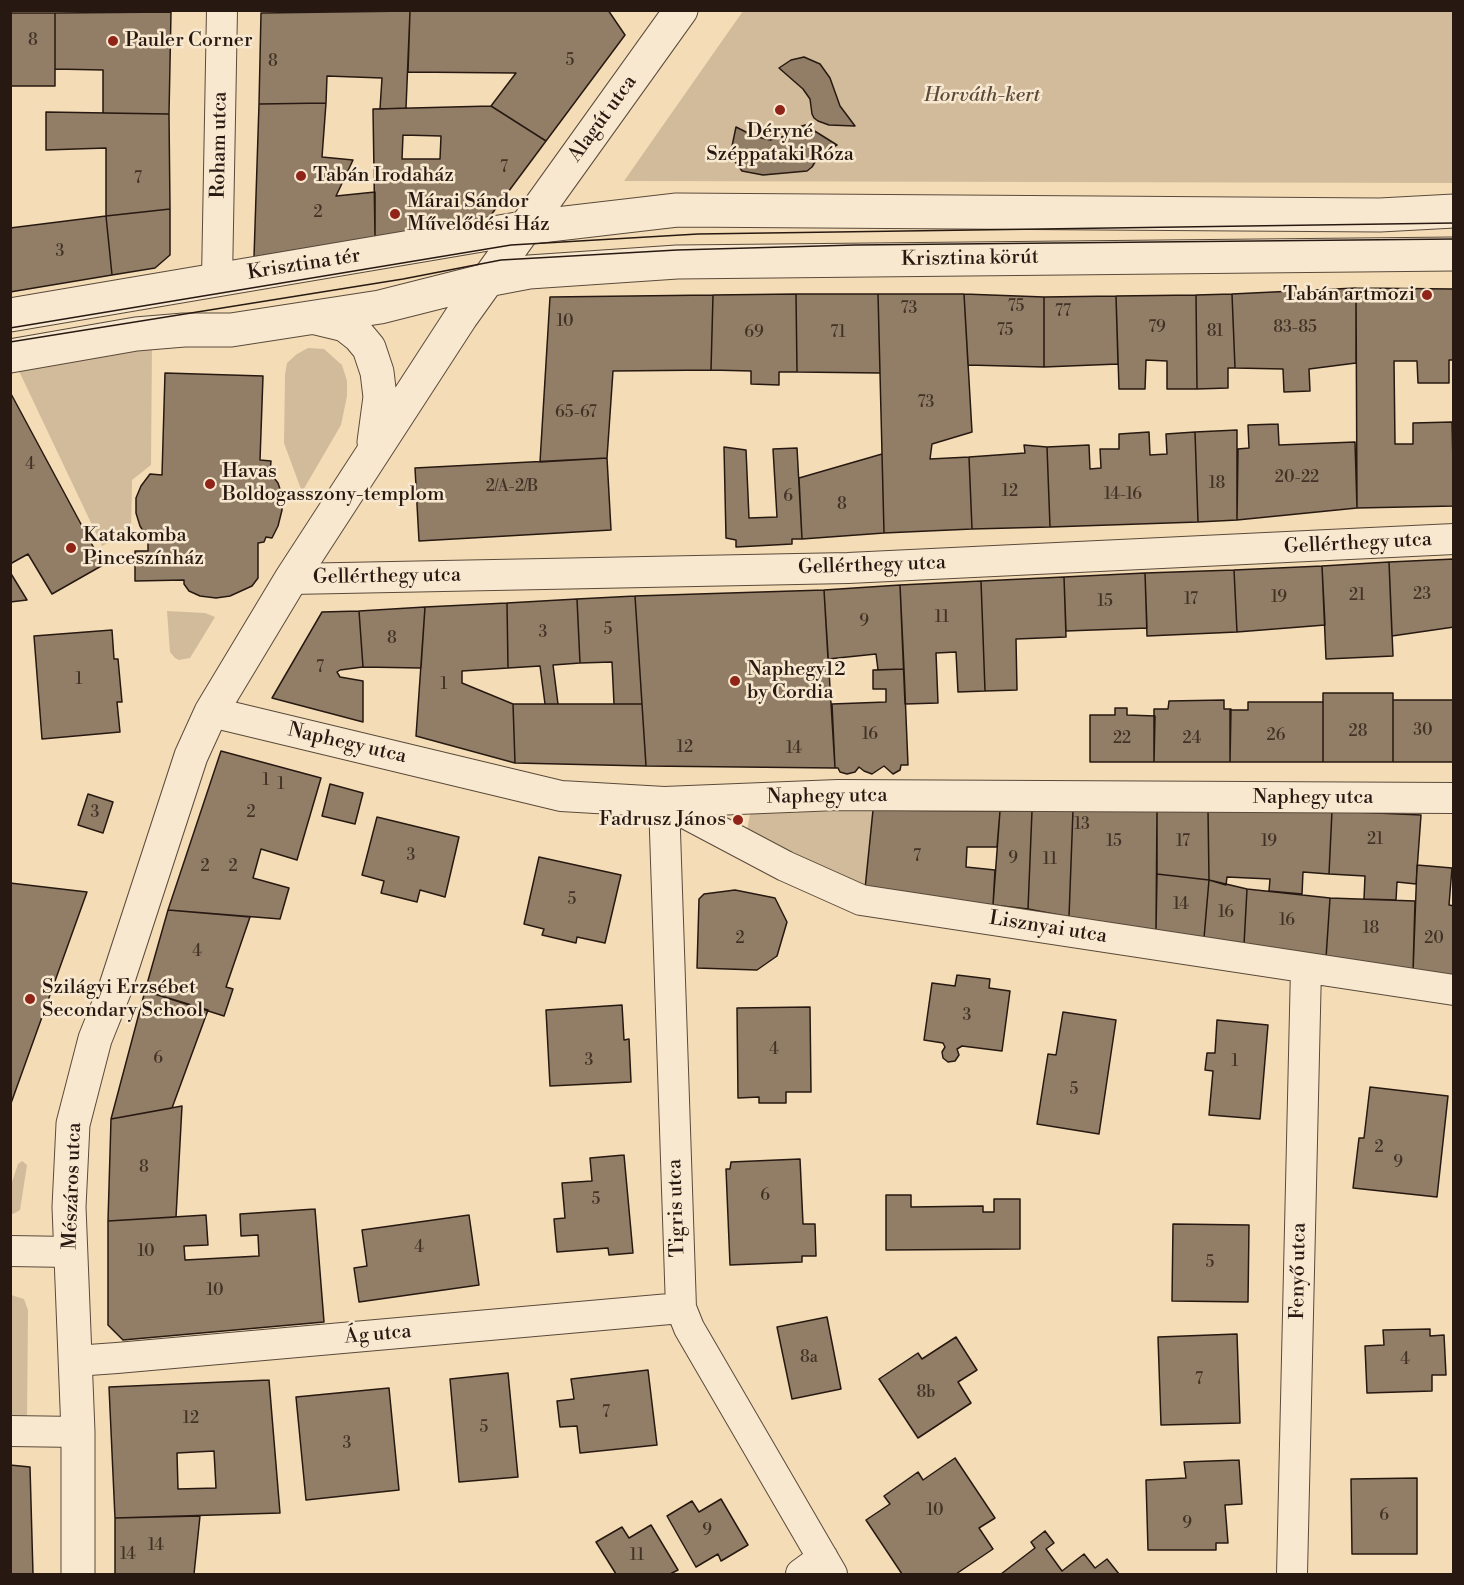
<!DOCTYPE html>
<meta charset="utf-8">
<style>
body{margin:0}
#map{position:relative;width:1464px;height:1585px;overflow:hidden;background:#f4dcb6;font-family:"Libre Bodoni",serif}
canvas{display:block}
.frame{position:absolute;inset:0;border:12px solid #271911;pointer-events:none}
</style>
<div id="map">
<canvas width="1464" height="1585"></canvas>
<div class="frame"></div>
</div>
<script>
const ctx = document.querySelector('canvas').getContext('2d');
ctx.lineJoin = 'round';
function fill(path, color) {
  ctx.fillStyle = color;
  ctx.fill(path, 'evenodd');
}
function poly(rows) {
  const path = new Path2D();
  for (const r of rows) {
    path.moveTo(r[0], r[1]);
    for (let i = 2; i < r.length; i += 2) path.lineTo(r[i], r[i + 1]);
  }
  return path;
}
function trace(path, color, width, dash) {
  ctx.strokeStyle = color;
  ctx.lineWidth = width;
  ctx.lineCap = dash ? 'butt' : 'round';
  ctx.setLineDash(dash || []);
  ctx.stroke(path);
}
function write(font, color, halo, rows, align = 'center') {
  ctx.font = font + ' "Libre Bodoni",serif';
  ctx.lineWidth = 5;
  ctx.setLineDash([]);
  ctx.textBaseline = 'middle';
  ctx.strokeStyle = halo;
  ctx.fillStyle = color;
  for (const [text, x, y, turn = 0] of rows) {
    ctx.save();
    ctx.translate(x, y);
    ctx.rotate((+turn || 0) * Math.PI / 180);
    ctx.textAlign = isNaN(turn) ? turn : align;
    if (halo) ctx.strokeText(text, 0, 0);
    ctx.fillText(text, 0, 0);
    ctx.restore();
  }
}
const green = poly([
 [743,11,1453,11,1453,183,624,181],
 [152,346,151,465,132,480,131,531,102,546,18,369],
 [308,348,324,349,342,365,347,381,347,396,341,425,302,492,284,443,285,374,287,363,297,354],
 [167,611,205,613,215,617,190,658,179,660,175,658,170,652],
 [873,810,865,889,747,831,750,814],
 [22,1161,27,1165,20,1210,13,1214,11,1213,11,1185,18,1164],
 [11,1295,24,1299,28,1310,27,1421,11,1420]
]);
const building = poly([
 [608,10,625,35,546,141,491,106,516,73,408,72,410,11,608,10],
 [410,11,406,108,380,109,382,78,327,76,326,103,259,104,261,13,410,11],
 [171,12,169,114,103,113,103,70,55,69,55,13,171,12],
 [10,13,55,13,55,86,10,86,10,13],
 [804,57,820,64,830,78,840,106,855,126,829,125,818,121,814,118,812,114,810,99,803,89,779,68,791,60,804,57],
 [326,103,322,157,353,160,336,196,375,192,375,237,254,257,259,104,326,103],
 [491,106,546,141,488,219,375,237,373,109,491,106],
 [403,135,441,136,440,159,402,159,403,135],
 [46,112,169,114,170,209,106,216,106,148,46,150,46,112],
 [805,125,837,145,820,154,812,167,807,171,763,175,742,171,733,159,731,151,736,127,754,136,770,140,785,136,796,128,805,125],
 [170,209,170,255,155,268,112,275,106,216,170,209],
 [106,216,112,275,10,292,10,228,106,216],
 [1356,288,1454,289,1454,360,1449,360,1449,383,1418,383,1417,361,1394,361,1395,444,1413,444,1413,423,1452,422,1454,506,1357,508,1356,288],
 [1356,288,1356,363,1309,369,1310,391,1284,392,1283,369,1235,368,1232,294,1356,288],
 [796,294,878,294,880,373,797,372,796,294],
 [796,294,797,372,779,372,779,385,751,384,751,371,711,370,713,295,796,294],
 [878,294,964,294,972,432,932,444,930,459,969,457,972,529,884,533,878,294],
 [964,294,1044,297,1044,367,968,365,964,294],
 [1232,294,1235,368,1228,368,1228,388,1197,389,1196,295,1232,294],
 [713,295,711,370,613,371,607,458,540,462,550,297,713,295],
 [1196,295,1197,389,1167,389,1167,361,1146,360,1145,389,1119,389,1116,296,1196,295],
 [1116,296,1118,364,1044,367,1044,297,1116,296],
 [165,373,263,376,260,460,271,461,270,473,278,483,282,495,282,510,278,526,272,538,266,537,264,542,258,543,258,578,252,586,230,596,216,598,200,596,189,591,184,584,184,580,135,581,135,551,148,551,148,543,147,537,140,526,136,513,136,498,141,486,150,474,162,475,165,373],
 [10,392,103,565,52,594,28,554,10,564,10,392],
 [1278,424,1279,445,1355,442,1357,508,1237,520,1238,449,1249,448,1248,425,1278,424],
 [1237,430,1237,520,1198,522,1195,432,1237,430],
 [1149,432,1150,455,1167,454,1166,434,1195,432,1198,522,1050,527,1047,447,1089,445,1090,469,1101,468,1100,449,1119,449,1119,434,1149,432],
 [1024,445,1047,447,1050,527,972,529,969,457,1025,453,1024,445],
 [724,447,746,450,749,518,777,517,773,449,797,448,802,539,792,539,792,544,736,547,736,540,726,538,724,447],
 [882,454,884,533,802,539,799,478,882,454],
 [607,458,611,530,419,541,415,468,607,458],
 [1454,559,1454,627,1392,636,1389,562,1454,559],
 [1389,562,1393,656,1326,659,1322,566,1389,562],
 [1322,566,1325,625,1237,632,1234,570,1322,566],
 [1234,570,1237,632,1147,636,1145,573,1234,570],
 [10,572,27,600,10,602,10,572],
 [1145,573,1147,628,1066,631,1064,577,1145,573],
 [1064,577,1066,637,1016,639,1017,690,985,691,981,581,1064,577],
 [981,581,985,691,958,692,956,652,936,653,938,703,905,704,900,585,981,581],
 [900,585,904,669,878,670,876,654,828,659,824,590,900,585],
 [824,590,835,768,646,766,635,596,824,590],
 [635,596,642,704,614,704,612,662,580,663,577,599,635,596],
 [577,599,580,663,553,665,558,704,545,704,540,666,508,668,507,603,577,599],
 [507,603,508,668,462,671,462,683,513,704,515,763,416,736,425,607,507,603],
 [425,607,421,668,363,667,359,611,425,607],
 [359,611,363,667,340,670,337,672,340,677,363,681,363,722,272,698,322,612,359,611],
 [112,630,114,659,118,659,122,702,117,702,120,732,42,739,34,636,112,630],
 [904,669,908,765,901,765,900,770,893,774,884,766,872,774,864,771,859,767,855,772,847,774,840,772,838,768,835,768,832,704,886,702,886,689,873,689,873,670,904,669],
 [1323,693,1393,693,1393,762,1323,762,1323,693],
 [1224,700,1224,709,1231,709,1230,762,1154,762,1154,709,1168,709,1169,701,1224,700],
 [1393,700,1454,700,1454,762,1393,762,1393,700],
 [1248,702,1323,702,1323,762,1230,762,1230,710,1248,710,1248,702],
 [513,704,642,704,646,766,515,763,513,704],
 [1115,708,1127,708,1127,715,1155,716,1154,762,1090,762,1090,715,1115,715,1115,708],
 [221,751,321,778,297,860,261,849,253,878,289,888,280,919,168,910,221,751],
 [330,784,363,793,355,824,322,816,330,784],
 [88,794,113,802,103,833,78,825,88,794],
 [1157,809,1208,810,1209,880,1157,874,1157,809],
 [1157,809,1156,930,1069,917,1073,810,1157,809],
 [873,810,1000,811,997,847,967,847,966,867,995,870,993,905,865,889,873,810],
 [1073,810,1069,917,1028,909,1032,811,1073,810],
 [1208,810,1332,811,1329,874,1303,872,1302,894,1269,891,1270,879,1227,877,1226,885,1209,880,1208,810],
 [1000,811,1032,811,1028,909,993,905,1000,811],
 [1332,811,1421,815,1416,884,1397,882,1396,900,1364,899,1365,876,1329,874,1332,811],
 [377,817,459,837,445,897,420,890,417,902,381,893,384,881,362,875,377,817],
 [539,857,621,875,605,943,577,937,576,943,542,935,544,929,524,924,539,857],
 [1417,865,1452,868,1449,905,1454,906,1454,977,1413,972,1417,865],
 [1157,874,1209,880,1204,938,1156,930,1157,874],
 [1209,880,1247,889,1244,945,1204,938,1209,880],
 [10,883,87,892,10,1106,10,883],
 [1247,889,1330,898,1326,958,1244,945,1247,889],
 [735,890,775,898,787,922,777,956,757,970,697,968,699,899,704,894,735,890],
 [1330,898,1415,901,1413,972,1326,958,1330,898],
 [168,910,250,917,226,987,233,989,224,1016,145,991,168,910],
 [957,975,990,979,989,988,1010,991,1002,1051,962,1046,957,1049,959,1055,955,1061,948,1062,943,1058,942,1052,945,1047,943,1043,924,1040,932,983,955,986,957,975],
 [145,991,208,1010,172,1108,111,1119,145,991],
 [622,1005,624,1040,629,1039,631,1082,550,1086,546,1010,622,1005],
 [810,1007,811,1092,786,1092,786,1103,759,1103,759,1097,738,1098,737,1008,810,1007],
 [1063,1012,1116,1020,1099,1134,1037,1124,1048,1054,1056,1055,1063,1012],
 [1217,1020,1268,1025,1260,1119,1209,1115,1213,1071,1205,1070,1207,1053,1215,1053,1217,1020],
 [1370,1087,1448,1096,1437,1197,1353,1188,1359,1138,1364,1138,1370,1087],
 [182,1106,176,1217,108,1221,111,1119,182,1106],
 [624,1155,633,1253,609,1255,608,1248,557,1252,554,1219,565,1218,562,1183,592,1181,590,1158,624,1155],
 [800,1159,803,1224,815,1224,816,1256,802,1256,802,1262,730,1265,726,1169,730,1169,731,1162,800,1159],
 [886,1195,911,1195,911,1207,983,1206,983,1212,994,1212,994,1199,1020,1199,1020,1249,886,1250,886,1195],
 [315,1209,324,1322,123,1340,108,1325,108,1221,206,1215,208,1245,184,1246,185,1260,259,1256,258,1235,241,1236,240,1214,315,1209],
 [469,1215,479,1285,359,1302,354,1268,367,1266,362,1230,469,1215],
 [1173,1224,1249,1225,1248,1302,1172,1301,1173,1224],
 [827,1317,841,1389,792,1399,777,1327,827,1317],
 [1430,1329,1430,1336,1444,1335,1446,1375,1432,1375,1432,1391,1367,1393,1365,1346,1384,1345,1383,1330,1430,1329],
 [1237,1334,1240,1423,1161,1425,1158,1337,1237,1334],
 [956,1337,977,1370,958,1382,971,1403,918,1438,879,1379,918,1353,922,1359,956,1337],
 [648,1370,657,1445,580,1453,577,1426,560,1427,557,1401,574,1399,571,1379,648,1370],
 [508,1373,518,1477,459,1482,450,1379,508,1373],
 [269,1380,280,1513,115,1518,109,1387,269,1380],
 [214,1451,216,1488,178,1489,177,1453,214,1451],
 [389,1388,399,1490,306,1500,296,1397,389,1388],
 [955,1458,995,1518,979,1528,993,1549,956,1574,902,1574,866,1520,890,1504,884,1496,918,1472,923,1480,955,1458],
 [1239,1460,1242,1504,1225,1505,1228,1543,1216,1543,1216,1550,1148,1550,1146,1480,1186,1478,1184,1462,1239,1460],
 [10,1465,30,1467,33,1574,10,1574,10,1465],
 [1417,1478,1417,1554,1352,1554,1351,1479,1417,1478],
 [721,1499,748,1545,721,1561,718,1554,696,1567,667,1516,692,1501,699,1512,721,1499],
 [200,1516,194,1574,115,1574,115,1518,200,1516],
 [651,1525,678,1570,670,1574,616,1574,596,1542,622,1527,629,1538,651,1525],
 [1045,1531,1054,1543,1046,1549,1062,1571,1084,1554,1095,1568,1107,1559,1119,1574,1001,1574,1035,1548,1031,1542,1045,1531]
]);
const minor = poly([
 [217,279,222,10],
 [291,579,848,568,1454,539],
 [211,712,561,796,664,802,838,795,1454,798],
 [664,802,681,1308,689,1328,832,1574],
 [666,803,785,866,861,900,1454,990],
 [10,1251,70,1252],
 [75,1361,117,1358,681,1308],
 [10,1431,78,1432],
 [801,1574,823,1558],
 [1292,1574,1306,968]
]);
const tertiary = poly([
 [10,315,523,228,677,210,1380,215,1454,211],
 [316,318,345,325,359,336,369,348,377,372,380,397,374,442],
 [10,356,136,334,184,330,231,330,380,307,487,280,529,272,677,262,1454,254],
 [78,1574,78,1432,69,1207,73,1124,95,1039,115,989,191,756,211,712,291,579,461,317,681,10]
]);
const tram = poly([
 [10,328,511,245,698,234,1454,223],
 [10,342,403,279,501,260,677,250,855,245,1454,239]
]);
const markers = [
 [113,41,6,"#8f2418"],
 [780,110,6,"#8f2418"],
 [301,176,6,"#8f2418"],
 [395,214,6,"#8f2418"],
 [1427,295,6,"#8f2418"],
 [210,484,6,"#8f2418"],
 [71,548,6,"#8f2418"],
 [735,681,6,"#8f2418"],
 [738,820,6,"#8f2418"],
 [30,999,6,"#8f2418"]
];
const numberNames = [
 ["8",33,41],
 ["5",570,61],
 ["8",273,62],
 ["7",504,168],
 ["7",138,179],
 ["2",318,213],
 ["3",60,252],
 ["75",1016,307],
 ["73",909,309],
 ["77",1063,312],
 ["10",565,322],
 ["79",1157,328],
 ["83-85",1295,328],
 ["75",1005,331],
 ["81",1215,332],
 ["69",754,333],
 ["71",838,333],
 ["73",926,403],
 ["65-67",576,413],
 ["4",30,465],
 ["20-22",1297,478],
 ["18",1217,484],
 ["2/A-2/B",512,487],
 ["12",1010,492],
 ["14-16",1123,495],
 ["6",788,497],
 ["8",842,505],
 ["23",1422,595],
 ["21",1357,596],
 ["19",1279,598],
 ["17",1191,600],
 ["15",1105,602],
 ["11",942,618],
 ["9",864,622],
 ["5",608,630],
 ["3",543,633],
 ["8",392,639],
 ["7",320,668],
 ["1",79,680],
 ["1",444,685],
 ["30",1423,731],
 ["28",1358,732],
 ["16",870,735],
 ["26",1276,736],
 ["22",1122,739],
 ["24",1192,739],
 ["12",685,748],
 ["14",794,749],
 ["1",266,781],
 ["1",281,785],
 ["3",95,813],
 ["2",251,813],
 ["13",1082,825],
 ["21",1375,840],
 ["15",1114,842],
 ["17",1183,842],
 ["19",1269,842],
 ["3",411,856],
 ["7",917,857],
 ["9",1013,859],
 ["11",1050,860],
 ["2",205,867],
 ["2",233,867],
 ["5",572,900],
 ["14",1181,905],
 ["16",1226,913],
 ["16",1287,921],
 ["18",1371,929],
 ["2",740,939],
 ["20",1434,939],
 ["4",197,952],
 ["3",967,1016],
 ["4",774,1050],
 ["6",158,1059],
 ["3",589,1061],
 ["1",1235,1062],
 ["5",1074,1090],
 ["2",1379,1148],
 ["9",1398,1163],
 ["8",144,1168],
 ["6",765,1196],
 ["5",596,1200],
 ["4",419,1248],
 ["10",146,1252],
 ["5",1210,1263],
 ["10",215,1291],
 ["8a",809,1358],
 ["4",1405,1360],
 ["7",1199,1380],
 ["8b",926,1393],
 ["7",606,1413],
 ["12",191,1419],
 ["5",484,1428],
 ["3",347,1444],
 ["10",935,1511],
 ["6",1384,1516],
 ["9",1187,1524],
 ["9",707,1531],
 ["14",156,1546],
 ["14",128,1555],
 ["11",637,1556]
];
const poiNames = [
 ["Pauler Corner",125,41],
 ["Déryné",780,132,"center"],
 ["Széppataki Róza",780,155,"center"],
 ["Tabán Irodaház",313,176],
 ["Márai Sándor",407,202],
 ["Művelődési Ház",407,225],
 ["Tabán artmozi",1415,295,"right"],
 ["Havas",222,472],
 ["Boldogasszony-templom",222,495],
 ["Katakomba",83,536],
 ["Pinceszínház",83,559],
 ["Naphegy12",747,670],
 ["by Cordia",747,693],
 ["Fadrusz János",726,820,"right"],
 ["Szilágyi Erzsébet",42,988],
 ["Secondary School",42,1011]
];
const parkNames = [
 ["Horváth-kert",982,96]
];
const streetNames = [
 ["Alagút utca",603,119,-54],
 ["Roham utca",220,145,-89],
 ["Krisztina körút",970,259,-1],
 ["Krisztina tér",304,265,-9],
 ["Gellérthegy utca",1358,544,-3],
 ["Gellérthegy utca",872,566,-2],
 ["Gellérthegy utca",387,577,-1],
 ["Naphegy utca",347,744,13],
 ["Naphegy utca",827,797,-1],
 ["Naphegy utca",1313,798],
 ["Lisznyai utca",1048,928,9],
 ["Mészáros utca",73,1186,-88],
 ["Tigris utca",677,1208,-92],
 ["Fenyő utca",1299,1271,-89],
 ["Ág utca",378,1335,-5]
];
fill(green, '#d1bb9a');
fill(building, '#927e67');
trace(building, '#271911', 1.5);
trace(minor, '#5a4a3a', 32);
trace(tertiary, '#5a4a3a', 35);
trace(minor, '#f8e8d0', 30);
trace(tertiary, '#f8e8d0', 33);
trace(tram, '#271911', 1.5);
for (const [x, y, r, color] of markers) {
  const dot = new Path2D();
  dot.arc(x, y, r, 0, 2 * Math.PI);
  ctx.fillStyle = color;
  ctx.fill(dot);
  trace(dot, '#f8e8d0', 2);
}
write('16px', '#423226', null, numberNames);
write('20px', '#271911', '#f8e8d0', poiNames, 'left');
write('italic 20px', '#5a4a3a', '#f8e8d0', parkNames);
write('20px', '#271911', '#f8e8d0', streetNames);
</script>
